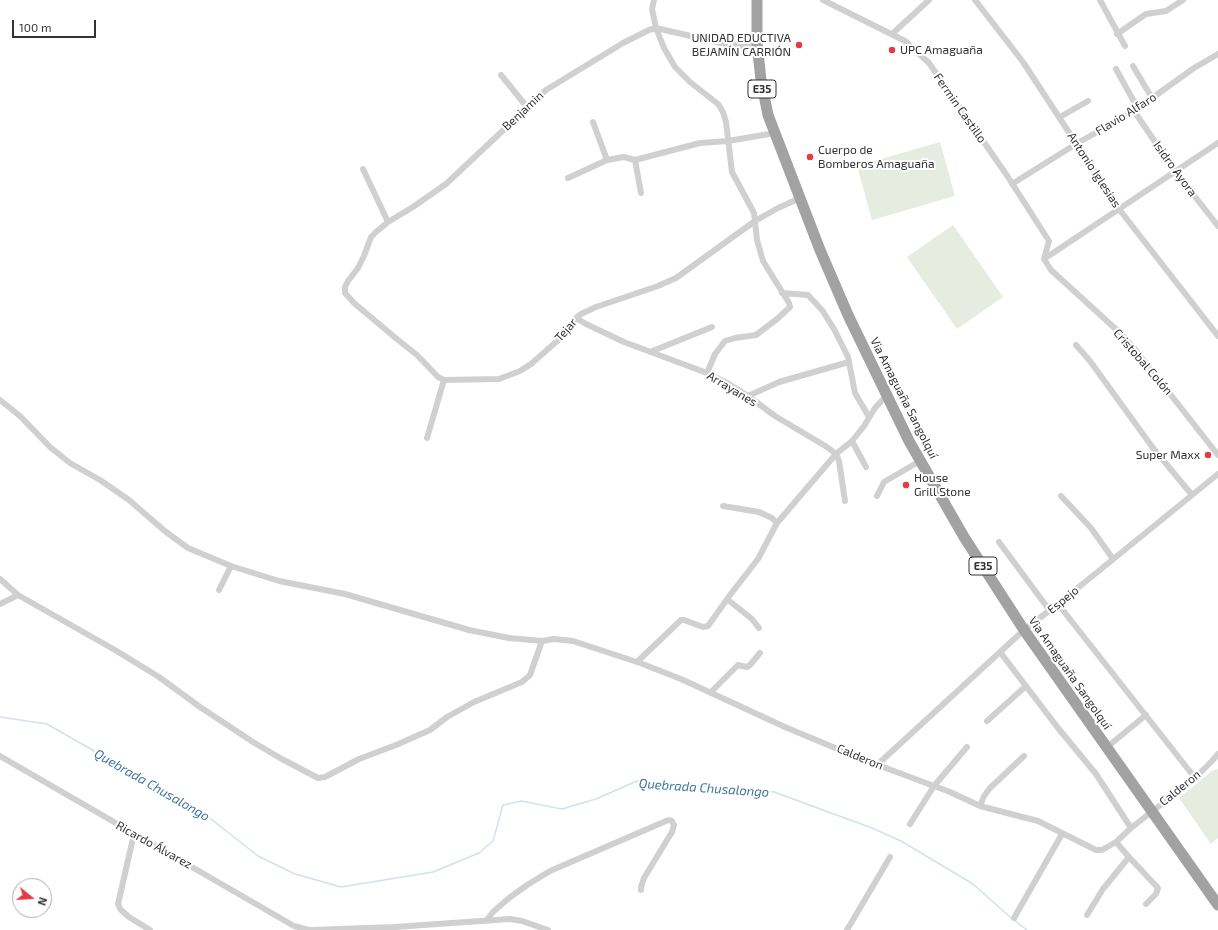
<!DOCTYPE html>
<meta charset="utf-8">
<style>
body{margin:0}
#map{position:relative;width:1218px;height:930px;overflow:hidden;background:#fff;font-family:"Exo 2",sans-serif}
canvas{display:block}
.north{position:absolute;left:12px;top:878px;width:40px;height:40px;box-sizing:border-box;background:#fff;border:1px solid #adadad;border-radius:50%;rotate:108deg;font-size:11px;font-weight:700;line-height:16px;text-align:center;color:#333}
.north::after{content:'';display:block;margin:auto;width:14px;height:18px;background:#e63946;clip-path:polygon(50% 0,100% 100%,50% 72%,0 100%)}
.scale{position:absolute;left:12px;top:20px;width:84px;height:18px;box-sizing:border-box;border:2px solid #333;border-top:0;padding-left:5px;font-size:12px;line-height:14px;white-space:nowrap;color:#333;-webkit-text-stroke:3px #fff;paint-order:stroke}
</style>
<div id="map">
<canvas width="1218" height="930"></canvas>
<div class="north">N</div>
<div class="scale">100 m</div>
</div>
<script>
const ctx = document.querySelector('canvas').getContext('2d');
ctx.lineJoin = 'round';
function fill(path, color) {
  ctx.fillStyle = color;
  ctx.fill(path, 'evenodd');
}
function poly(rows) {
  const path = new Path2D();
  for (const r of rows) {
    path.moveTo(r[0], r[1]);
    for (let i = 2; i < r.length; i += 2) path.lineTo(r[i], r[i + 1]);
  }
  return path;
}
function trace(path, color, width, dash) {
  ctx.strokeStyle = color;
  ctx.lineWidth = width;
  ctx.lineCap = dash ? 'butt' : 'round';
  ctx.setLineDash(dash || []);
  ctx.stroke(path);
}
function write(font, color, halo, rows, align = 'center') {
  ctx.font = font + ' "Exo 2",sans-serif';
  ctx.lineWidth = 4;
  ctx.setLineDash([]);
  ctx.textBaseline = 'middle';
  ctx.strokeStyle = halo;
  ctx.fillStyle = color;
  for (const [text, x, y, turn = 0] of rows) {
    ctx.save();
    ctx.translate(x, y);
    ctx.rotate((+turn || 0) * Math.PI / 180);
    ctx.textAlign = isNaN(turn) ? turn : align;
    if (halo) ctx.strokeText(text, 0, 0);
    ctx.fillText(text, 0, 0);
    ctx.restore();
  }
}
const green = poly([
 [940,142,955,196,872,220,857,166],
 [953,225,1003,297,957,329,907,257],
 [1218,769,1218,838,1211,844,1179,798,1212,771]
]);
const stream = poly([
 [0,717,47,724,206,815,258,856,295,874,341,887,433,872,479,853,493,841,503,805,521,801,562,809,596,799,637,781,774,792,872,828,901,841,973,884,1011,918],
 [1014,920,1027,930]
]);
const minor = poly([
 [654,0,652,9,656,28,664,48,675,67,690,82,718,104,723,112,726,122,732,172,754,213,757,240,763,261,789,303,790,307,777,319,756,335,735,338,725,341,715,354,707,373],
 [823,0,905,41,929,63,1006,174,1049,241,1044,259],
 [975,0,1023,62,1119,209,1218,336],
 [1100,0,1125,46],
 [892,34,929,0],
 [1117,34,1146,14,1166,11,1183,0],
 [757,43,742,46,721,43,656,28,649,30,623,43,546,90,446,184,413,207,388,222,376,232,371,237,364,256,358,268,348,281,345,287,345,293,354,303,398,340,417,355,438,377,444,380,499,379,520,371,531,364,564,335,576,318,581,314,596,307,658,286,676,278,755,221,778,208,800,198],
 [1133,66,1152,98],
 [1116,69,1138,109],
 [501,75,527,107],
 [1134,111,1175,171,1218,226],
 [1060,117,1088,101],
 [593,122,607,160],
 [635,160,641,193],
 [363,169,388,222],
 [568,178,607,160,624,157,635,160,700,143,728,141,775,133],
 [1012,184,1076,144,1134,111,1194,68,1218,54],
 [1044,259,1051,270,1119,332,1134,348,1218,455],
 [1044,259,1218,143],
 [782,293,808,295,822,310,834,329,848,357,855,393,869,417],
 [576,318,586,324,624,342,707,373,729,384,748,396,775,416,827,447,836,454,839,461,845,501],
 [1076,345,1090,361,1153,448,1192,495],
 [650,352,712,327],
 [748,396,779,382,849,362],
 [0,400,20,416,50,447,70,463,100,480,129,500,166,532,188,548,231,566,279,581,345,594,469,630,509,638,542,641],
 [427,438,444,380],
 [852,441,866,467],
 [877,496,884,482,920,461],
 [1061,496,1091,528,1113,559],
 [723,506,759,512,772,518,777,523],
 [999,542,1050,611],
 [0,579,18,595,115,650,159,677,200,707,253,742,280,758,318,778,325,777,359,759,396,745,430,730,447,717,474,702,522,682,530,675,542,641,554,639,573,641,640,663,681,679,785,727,859,758,950,792,980,806,1038,821,1096,850,1102,850,1116,842,1131,828,1195,778,1213,760,1218,754],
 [219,590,231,566],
 [727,599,752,619,759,628],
 [0,604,18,595],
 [1058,604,1195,778],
 [1000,652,1058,728,1096,774,1131,828],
 [637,662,681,620,684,620,703,627,708,626,730,595,758,559,777,523,836,454,852,441,864,426,875,408,887,395],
 [711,692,738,665,747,667,750,665,760,653],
 [987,721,1026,686],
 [1106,748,1146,715],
 [0,756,294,926,309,930],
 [877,765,1024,630,1058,604,1218,474],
 [980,806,984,796,990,788,1024,756],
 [910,824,934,786,967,747],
 [134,834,118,904,120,909,129,917,150,930],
 [1129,857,1158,888,1156,894,1146,904],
 [1087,915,1103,889,1129,857,1116,842],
 [1014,918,1062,834],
 [486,921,493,912,509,898,527,885,550,871,666,821,669,820,672,821,674,825,672,832,644,878,641,887,641,890],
 [311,930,394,927,510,919,522,921,548,930],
 [847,930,890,857]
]);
const trunk = poly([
 [757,0,757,43,761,80,768,115,820,250,848,315,909,441,964,537,1024,630,1218,905]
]);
const markers = [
 [799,45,4,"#e63946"],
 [892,50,4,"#e63946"],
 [810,157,4,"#e63946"],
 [1208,455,4,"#e63946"],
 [906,485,4,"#e63946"]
];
const shields = [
 [762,89,28],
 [983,566,28]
];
const shieldNames = [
 ["E35",762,89],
 ["E35",983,566]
];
const poiNames = [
 ["UNIDAD EDUCTIVA",791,38,"right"],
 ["BEJAMÍN CARRIÓN",791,52,"right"],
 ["UPC Amaguaña",900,50],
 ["Cuerpo de",818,150],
 ["Bomberos Amaguaña",818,164],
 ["Super Maxx",1200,455,"right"],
 ["House",914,478],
 ["Grill Stone",914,492]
];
const streetNames = [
 ["Fermin Castillo",960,108,55],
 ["Benjamin",523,111,-43],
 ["Flavio Alfaro",1126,114,-32],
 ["Isidro Ayora",1175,169,54],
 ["Antonio Iglesias",1094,170,57],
 ["Tejar",566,330,-49],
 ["Cristobal Colón",1143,362,49],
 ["Arrayanes",732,389,31],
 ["Via Amaguaña Sangolquí",904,398,63],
 ["Espejo",1063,600,-39],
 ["Via Amaguaña Sangolquí",1070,673,55],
 ["Calderon",860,757,22],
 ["Calderon",1180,788,-39],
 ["Ricardo Álvarez",154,845,29]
];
const waterNames = [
 ["Quebrada Chusalongo",152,785,30],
 ["Quebrada Chusalongo",704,788,4]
];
fill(green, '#e6ecdf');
trace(stream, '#cfe2ee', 1.5);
trace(minor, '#d0d0d0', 6);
trace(trunk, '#a2a2a2', 11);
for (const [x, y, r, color] of markers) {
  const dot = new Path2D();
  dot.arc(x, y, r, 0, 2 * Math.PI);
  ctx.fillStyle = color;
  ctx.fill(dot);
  trace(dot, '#fff', 1.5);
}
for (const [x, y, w] of shields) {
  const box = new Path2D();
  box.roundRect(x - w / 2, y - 9, w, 18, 3);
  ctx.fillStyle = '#fff';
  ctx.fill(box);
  trace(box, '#333', 1);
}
write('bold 11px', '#333', null, shieldNames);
write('12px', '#333', '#fff', poiNames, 'left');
write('12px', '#333', '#fff', streetNames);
write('italic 13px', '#3f7597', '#fff', waterNames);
</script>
